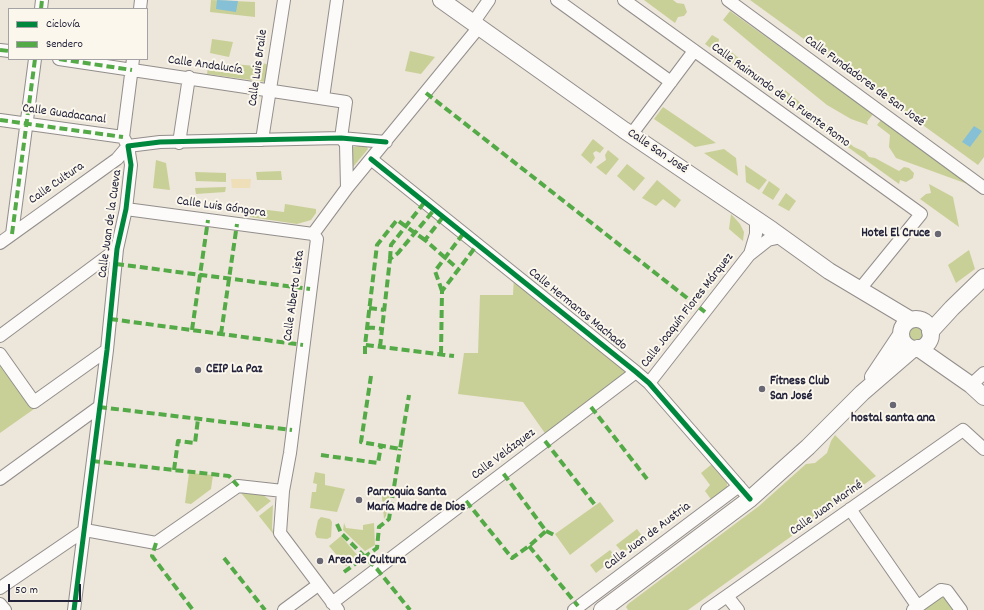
<!DOCTYPE html>
<meta charset="utf-8">
<style>
body{margin:0}
#map{position:relative;width:984px;height:610px;overflow:hidden;background:#ede6da;font-family:Dekko,sans-serif}
canvas{display:block}
.legend{position:absolute;left:8px;top:8px;width:140px;height:52px;box-sizing:border-box;background:#fbf7ec;border:1px solid #a4a2a5;margin:0;padding:5px 7px;list-style:none;font-size:12px;color:#22223b}
.legend li{display:flex;align-items:center;gap:8px;height:20px}
.legend b{width:20px;border:1px solid #a4a2a5}
.scale{position:absolute;left:8px;top:584px;width:73px;height:18px;box-sizing:border-box;border:2px solid #22223b;border-top:0;padding-left:5px;font-size:12px;line-height:14px;white-space:nowrap;color:#22223b;-webkit-text-stroke:3px #fbf7ec;paint-order:stroke}
</style>
<div id="map">
<canvas width="984" height="610"></canvas>
<ul class="legend">
<li><b style="height:5px;background:#00873e"></b>Ciclovía</li>
<li><b style="height:5px;background:#53aa46"></b>Sendero</li>
</ul>
<div class="scale">50 m</div>
</div>
<script>
const ctx = document.querySelector('canvas').getContext('2d');
ctx.lineJoin = 'round';
function fill(path, color) {
  ctx.fillStyle = color;
  ctx.fill(path, 'evenodd');
}
function poly(rows) {
  const path = new Path2D();
  for (const r of rows) {
    if (r.length === 3) {
      path.moveTo(r[0] + r[2], r[1]);
      path.arc(r[0], r[1], r[2], 0, 2 * Math.PI);
      continue;
    }
    path.moveTo(r[0], r[1]);
    for (let i = 2; i < r.length; i += 2) path.lineTo(r[i], r[i + 1]);
  }
  return path;
}
function trace(path, color, width, dash) {
  ctx.strokeStyle = color;
  ctx.lineWidth = width;
  ctx.lineCap = dash ? 'butt' : 'round';
  ctx.setLineDash(dash || []);
  ctx.stroke(path);
}
function write(font, color, halo, rows, align = 'center') {
  ctx.font = font + ' Dekko,sans-serif';
  ctx.lineWidth = 4;
  ctx.setLineDash([]);
  ctx.textBaseline = 'middle';
  ctx.strokeStyle = halo;
  ctx.fillStyle = color;
  for (const [text, x, y, turn = 0] of rows) {
    ctx.save();
    ctx.translate(x, y);
    ctx.rotate((+turn || 0) * Math.PI / 180);
    ctx.textAlign = isNaN(turn) ? turn : align;
    if (halo) ctx.strokeText(text, 0, 0);
    ctx.fillText(text, 0, 0);
    ctx.restore();
  }
}
const green = poly([
 [211,0,255,2,255,17,210,12],
 [644,0,673,0,677,3,684,4,687,12,684,16,678,17,675,23],
 [750,0,984,0,984,157,978,165],
 [730,11,873,114,867,122,868,125,851,119,827,105,759,50,723,20],
 [712,35,719,39,718,45,721,48,727,48,758,75,756,79,758,82,705,44],
 [212,39,233,42,229,57,210,53],
 [410,51,435,57,421,74,405,71],
 [221,63,256,66,262,63,266,64,269,66,266,82,207,74,208,67],
 [785,90,854,147,865,152,869,157,875,158,899,171,904,167,909,168,914,173,913,178,906,182,900,180,899,184,781,99],
 [663,107,716,143,695,147,654,119],
 [881,120,973,186,896,158,889,147,890,135,877,125],
 [593,139,604,148,600,153,596,151,593,153,595,158,591,164,581,155],
 [366,145,368,149,353,167,353,147],
 [724,149,736,158,738,176,704,153],
 [608,150,619,159,606,175,596,167,606,160,605,155],
 [156,160,166,163,170,190,153,188],
 [627,164,645,178,634,191,617,176],
 [745,165,767,180,759,190,746,182],
 [281,171,282,180,257,180,256,172],
 [195,172,226,173,226,182,196,181],
 [657,180,681,200,675,208,663,199,656,206,642,198],
 [769,181,780,189,773,200,762,193],
 [929,184,953,197,959,227,920,199,926,194,931,193],
 [226,187,225,192,196,194,195,188],
 [786,193,796,201,789,211,778,205],
 [285,204,316,209,316,213,311,220,297,224,250,217,251,208,284,212],
 [731,214,740,224,744,232,743,241,729,229],
 [969,250,975,269,956,283,948,265],
 [514,275,636,372,549,439,523,402,458,394,464,353,478,353,480,295,513,295],
 [915,333,10],
 [0,362,34,409,0,433],
 [835,435,876,476,688,610,628,610,626,607,628,604,759,506,806,464,815,463,827,453,831,441],
 [712,464,727,482,727,489,713,502,705,491,710,485,701,473],
 [315,472,325,474,325,485,345,489,337,512,310,508,312,492,316,492,317,484,313,483],
 [189,473,213,475,211,489,191,504,185,503],
 [381,488,391,489,386,516,384,519],
 [241,493,263,495,271,501,257,512],
 [600,502,614,521,570,555,555,534],
 [273,505,272,528,274,535,259,516],
 [321,517,330,519,332,522,331,537,327,539,317,538,315,534,318,520],
 [344,523,346,528,363,530,363,525,374,523,375,545,365,551,343,530],
 [637,529,643,537,623,553,616,545],
 [341,536,358,556,346,566,329,546],
 [610,550,616,557,596,573,590,565],
 [941,590,961,610,913,610]
]);
const sand = poly([
 [231,179,251,179,250,188,232,188]
]);
const water = poly([
 [217,0,238,1,236,12,216,9],
 [974,126,982,131,970,147,962,142]
]);
const minor = poly([
 [557,0,671,82],
 [624,0,921,214,860,289],
 [728,0,984,188],
 [41,9,42,0],
 [140,9,141,0],
 [473,23,489,0],
 [0,50,9,51],
 [59,59,346,102,341,138,346,144,347,188],
 [323,98,337,0],
 [0,120,123,137],
 [631,135,694,51],
 [262,140,284,0],
 [179,143,189,77],
 [371,159,636,372,649,383,750,499],
 [126,209,313,234],
 [12,234,35,59],
 [313,234,317,239,290,453,283,491,280,533,338,610],
 [313,234,347,188,479,27],
 [0,243,117,159,128,146,123,137,133,59],
 [750,254,756,234,756,219],
 [0,336,117,249],
 [0,354,34,402,107,350],
 [649,383,749,255,768,240,781,237],
 [971,385,984,373],
 [0,479,99,407],
 [850,509,918,607],
 [0,588,85,530,156,543,238,486,283,491],
 [727,596,738,610],
 [332,603,636,372],
 [0,604,5,610],
 [74,610,107,350,117,249,126,209,131,165,128,146,160,142,341,138,386,142],
 [284,610,318,585],
 [574,610,739,486],
 [707,610,963,430,984,449],
 [913,610,941,590,947,591,961,610]
]);
const major = poly([
 [441,0,624,130,772,230,829,271,911,320],
 [916,334,15],
 [930,332,952,308,984,277],
 [918,348,971,385,984,397],
 [873,377,901,335],
 [602,610,750,499,808,447,862,393,913,349]
]);
const quiet = poly([
 [41,9,42,0],
 [0,50,9,51],
 [59,59,132,70],
 [426,93,705,312],
 [0,120,123,137],
 [443,217,425,240,458,269],
 [12,234,35,59],
 [425,240,397,220,377,245,365,345,454,356],
 [390,259,391,245,424,203],
 [116,264,310,289],
 [442,291,435,271,463,234],
 [369,308,384,310],
 [110,319,303,345],
 [367,327,382,329],
 [192,330,208,220],
 [221,334,237,224],
 [380,347,390,259,398,253,434,210],
 [365,354,365,345],
 [441,354,442,291,477,245],
 [371,376,361,442,400,449,409,395],
 [99,407,292,430],
 [591,407,647,479],
 [545,441,595,505],
 [321,455,378,463,381,446],
 [92,461,229,476,238,486],
 [174,470,178,441,195,443,198,419],
 [466,501,512,558,529,546,546,531,503,473],
 [337,524,341,533,377,569,410,610],
 [546,531,554,535],
 [156,543,152,556,193,610],
 [529,546,578,606],
 [224,558,265,610],
 [344,572,377,548,379,527,389,519,400,449]
]);
const cycleway = poly([
 [371,159,636,372,649,383,750,499],
 [74,610,107,350,117,249,126,209,131,165,128,146,160,142,341,138,386,142]
]);
const markers = [
 [938,234,4,"#696773"],
 [198,370,4,"#696773"],
 [762,389,4,"#696773"],
 [893,405,4,"#696773"],
 [359,500,4,"#696773"],
 [320,561,4,"#696773"]
];
const streetNames = [
 ["Calle Andalucía",205,66,8],
 ["Calle Luis Braile",259,68,-82],
 ["Calle Fundadores de San José",864,82,36],
 ["Calle Raimundo de la Fuente Romo",780,96,36],
 ["Calle Guadacanal",64,115,8],
 ["Calle San José",657,152,34],
 ["Calle Cultura",57,184,-35],
 ["Calle Luis Góngora",221,208,8],
 ["Calle Juan de la Cueva",111,224,-82],
 ["Calle Alberto Lista",295,296,-82],
 ["Calle Hermanos Machado",577,310,39],
 ["Calle Joaquín Flores Márquez",688,311,-52],
 ["Calle Velázquez",504,455,-37],
 ["Calle Juan Mariné",827,509,-35],
 ["Calle Juan de Austria",648,537,-37]
];
const poiNames = [
 ["Hotel El Cruce",930,234,"right"],
 ["CEIP La Paz",206,370],
 ["Fitness Club",770,382],
 ["San José",770,397],
 ["hostal santa ana",893,419,"center"],
 ["Parroquia Santa",367,493],
 ["María Madre de Dios",367,508],
 ["Area de Cultura",328,561]
];
fill(green, '#c9d097');
fill(sand, '#eedfb9');
fill(water, '#85c0d6');
trace(minor, '#928e8c', 14);
trace(major, '#928e8c', 18);
trace(minor, '#fcfbf9', 12);
trace(major, '#fcfbf9', 16);
trace(quiet, '#53aa46', 4, [8, 4]);
trace(cycleway, '#00873e', 5);
for (const [x, y, r, color] of markers) {
  const dot = new Path2D();
  dot.arc(x, y, r, 0, 2 * Math.PI);
  ctx.fillStyle = color;
  ctx.fill(dot);
  trace(dot, '#fbf7ec', 1.5);
}
write('13px', '#22223b', '#fbf7ec', streetNames);
write('bold 13px', '#22223b', '#fbf7ec', poiNames, 'left');
</script>
